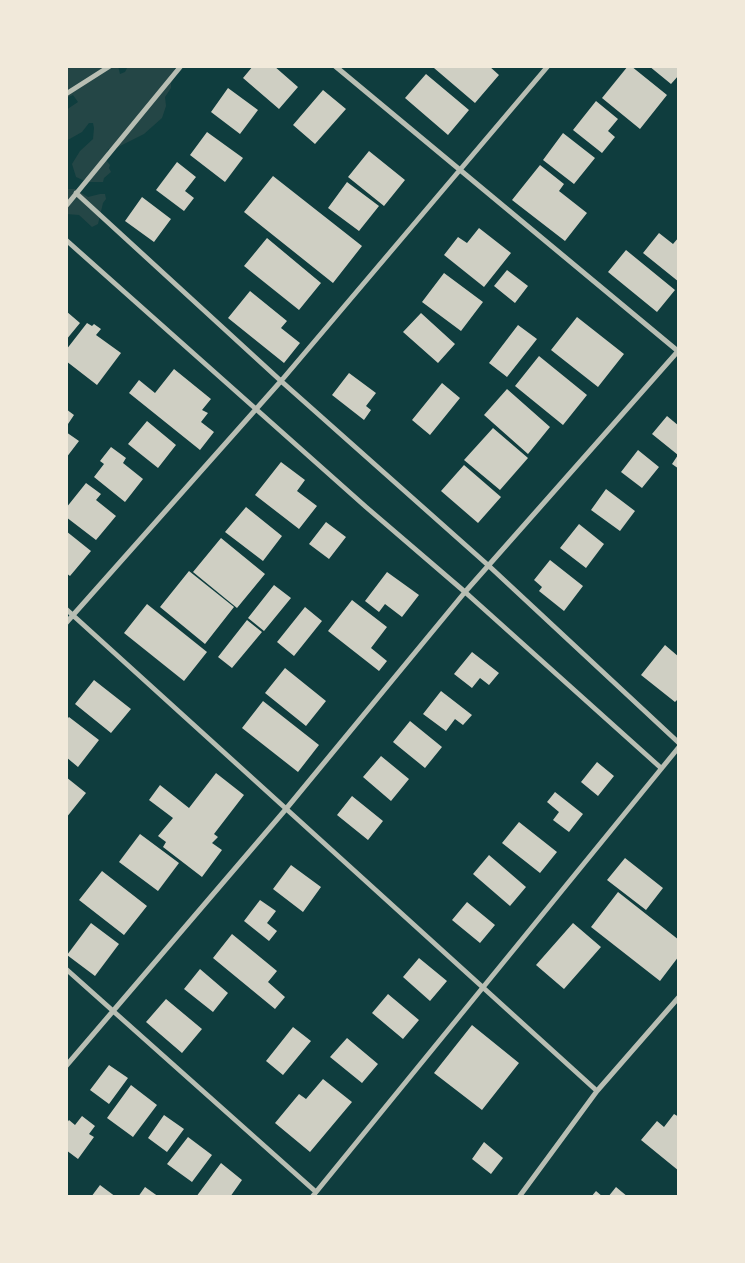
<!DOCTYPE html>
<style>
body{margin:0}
#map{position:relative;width:745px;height:1263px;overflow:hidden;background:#0f3d3e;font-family:"DM Sans",sans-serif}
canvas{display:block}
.frame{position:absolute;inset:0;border:68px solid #f1e9da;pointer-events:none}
</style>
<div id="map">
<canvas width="745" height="1263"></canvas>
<div class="frame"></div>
</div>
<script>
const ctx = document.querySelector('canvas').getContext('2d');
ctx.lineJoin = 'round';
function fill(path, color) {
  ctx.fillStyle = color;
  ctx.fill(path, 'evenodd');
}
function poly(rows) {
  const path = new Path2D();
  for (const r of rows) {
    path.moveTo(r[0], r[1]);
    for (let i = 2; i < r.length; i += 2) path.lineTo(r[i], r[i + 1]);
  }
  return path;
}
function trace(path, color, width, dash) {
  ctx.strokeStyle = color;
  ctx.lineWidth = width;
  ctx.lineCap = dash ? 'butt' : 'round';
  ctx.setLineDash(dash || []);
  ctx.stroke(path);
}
const green = poly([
 [66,66,118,66,120,74,125,72,128,66,174,66,176,75,171,83,171,88,165,97,166,106,162,118,144,134,116,148,108,149,106,160,110,165,109,168,111,172,104,178,103,182,87,182,76,177,72,164,80,151,93,139,94,128,93,123,89,123,82,132,66,141,66,111,69,108,78,102,73,95,66,98],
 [66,189,75,189,88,197,100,194,105,194,106,199,103,203,98,224,92,227,79,215,66,214]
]);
const building = poly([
 [253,66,274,66,298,87,279,109,243,78],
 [436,66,489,66,499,75,475,103,434,68],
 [628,66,631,66,667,95,640,129,602,98],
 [649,66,679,66,679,75,671,84],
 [426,74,469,110,448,135,405,98],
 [228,88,258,110,240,134,211,112],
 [323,90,346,109,315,144,293,125],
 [596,101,618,119,608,131,615,137,602,153,573,130],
 [207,132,243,158,225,182,190,155],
 [563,133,595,158,574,184,543,160],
 [369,151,405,180,384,206,348,177],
 [177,162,196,177,185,191,194,198,184,211,156,190],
 [540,165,564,184,559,191,587,213,565,241,512,200],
 [273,176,362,246,333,283,244,212],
 [347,182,379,206,359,231,328,208],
 [142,197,171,219,154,242,125,221],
 [479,228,511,253,484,287,444,255,458,237,467,243],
 [659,233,673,244,679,237,679,282,643,253],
 [267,238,321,283,299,310,244,266],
 [626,250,675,290,657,312,608,272],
 [507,270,528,286,515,303,494,286],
 [444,273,483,302,461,331,422,302],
 [250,291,287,321,281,328,300,343,284,363,228,318],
 [66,311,80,323,66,340],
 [421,313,455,344,438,363,403,332],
 [577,317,624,354,598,387,551,350],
 [87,323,92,326,94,324,101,329,96,335,121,353,97,385,66,361,66,350],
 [518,325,537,339,507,377,489,363],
 [539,356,587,395,563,425,515,386],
 [174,369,211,399,202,410,208,413,201,422,214,432,200,450,129,393,139,380,155,393],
 [349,373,376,393,366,406,371,410,364,420,332,395],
 [442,383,460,398,430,435,412,420],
 [507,389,550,427,528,454,484,415],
 [66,409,74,415,66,427],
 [667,416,679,426,679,469,672,464,678,455,652,434],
 [147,421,176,445,158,468,128,444],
 [493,428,528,458,500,490,464,460],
 [66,432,79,441,66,458],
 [111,447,126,458,123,463,143,479,125,502,94,477,104,464,100,461],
 [638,450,659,467,642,488,621,472],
 [281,462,305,480,297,491,317,506,299,529,255,495],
 [464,465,501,497,478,523,441,491],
 [86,483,101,494,96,500,116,516,96,540,66,517,66,508],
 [606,489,635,511,620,531,591,510],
 [246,507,282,536,263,561,225,532],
 [326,522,346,537,329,559,309,544],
 [579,524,604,544,586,568,560,548],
 [66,531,91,551,70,576,66,573],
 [221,538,265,574,237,608,193,572],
 [550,560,583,586,564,611,539,591,542,587,534,580],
 [189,571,234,607,205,644,160,607],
 [387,572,419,595,402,617,385,604,379,612,365,601],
 [274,585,291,598,264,631,248,618],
 [352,600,387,627,371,648,387,661,379,671,328,631],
 [147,604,207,652,184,681,124,633],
 [305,607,322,621,294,656,277,642],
 [247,620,262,632,232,668,218,657],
 [665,645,679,657,679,698,675,702,641,675],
 [472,652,499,673,489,685,480,678,472,688,454,674],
 [285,668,326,701,306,726,265,693],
 [94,680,131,709,111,733,75,704],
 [441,691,472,715,463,725,455,719,446,731,423,714],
 [263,701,319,745,298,772,242,728],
 [69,717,99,740,78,767,66,757,66,720],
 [410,721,442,747,425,768,393,742],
 [381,756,409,779,391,801,363,777],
 [597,762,614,776,598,796,581,782],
 [216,773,244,795,214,834,218,837,212,843,222,850,202,877,163,847,166,842,158,836,173,818,149,800,160,785,189,808],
 [66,777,86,793,66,818],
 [555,792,583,814,569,832,553,820,559,812,547,802],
 [352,796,383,821,368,840,337,815],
 [519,822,557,852,540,873,502,843],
 [140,834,179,863,158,891,119,862],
 [489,855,526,887,510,906,473,874],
 [625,858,663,888,646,910,607,880],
 [291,865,321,887,303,912,273,889],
 [102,871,147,906,124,935,79,900],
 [618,892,679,940,679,956,660,981,591,927],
 [260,900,276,911,267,923,277,931,269,941,244,921],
 [467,902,495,925,480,943,452,920],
 [91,923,119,944,95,976,67,955],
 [573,923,601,947,564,989,536,965],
 [232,934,277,971,268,982,285,997,275,1009,213,958],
 [419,958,447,981,430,1001,403,977],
 [200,969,228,993,213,1012,184,989],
 [388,994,419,1020,403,1039,372,1013],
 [166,999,202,1029,182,1053,146,1022],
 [472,1025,519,1063,482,1110,434,1073],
 [293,1027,311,1041,283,1075,266,1061],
 [347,1038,378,1064,362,1083,330,1057],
 [109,1065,128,1078,109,1104,90,1090],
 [323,1079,352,1102,310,1152,275,1123,299,1094,306,1099],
 [131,1085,157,1105,133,1137,107,1118],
 [674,1114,679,1117,679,1171,641,1140,657,1121,664,1127],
 [164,1115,184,1129,167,1152,148,1138],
 [82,1116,95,1126,89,1134,94,1137,78,1159,66,1150,66,1124,69,1120,75,1125],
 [188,1137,212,1155,192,1182,167,1164],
 [484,1142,503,1158,491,1174,472,1159],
 [221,1163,242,1180,230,1197,196,1197],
 [100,1185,116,1197,91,1197],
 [145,1187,159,1197,138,1197],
 [616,1187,628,1197,608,1197],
 [596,1191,603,1197,591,1197]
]);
const minor = poly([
 [335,66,679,352],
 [66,94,110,66],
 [76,193,281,381,489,566,679,743],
 [66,206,181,66],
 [66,240,366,507,465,592,661,768],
 [66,609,597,1091],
 [66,623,281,381,548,66],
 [66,969,316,1192],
 [66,1066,286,809,465,592,679,350],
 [312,1197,679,747],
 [519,1197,597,1091,679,997]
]);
fill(green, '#244646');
fill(building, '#cfcfc3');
trace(minor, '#b8beb3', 5);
</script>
